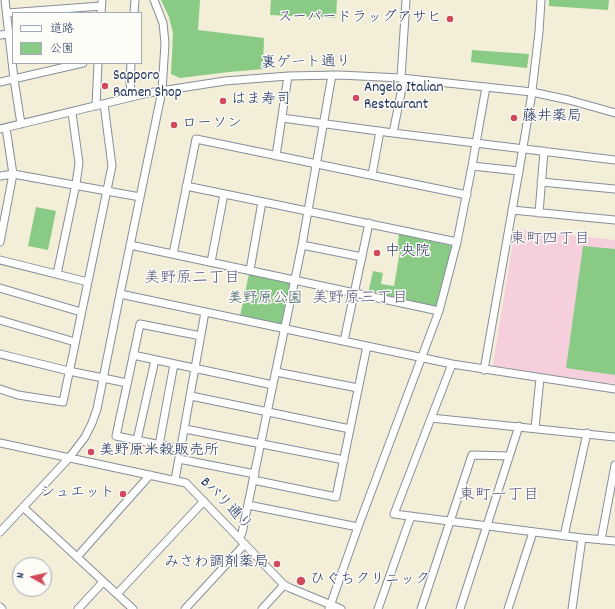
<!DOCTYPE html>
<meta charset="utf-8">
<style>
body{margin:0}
#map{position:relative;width:615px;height:609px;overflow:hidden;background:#f2eed8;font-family:Dekko,"Klee One",sans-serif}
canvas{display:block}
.legend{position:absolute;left:12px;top:12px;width:130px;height:52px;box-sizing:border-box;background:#fdfcf7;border:1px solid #a3aaba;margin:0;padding:5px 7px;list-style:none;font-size:12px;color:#1b2f5e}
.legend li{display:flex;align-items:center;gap:8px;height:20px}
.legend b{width:20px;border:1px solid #a3aaba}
.north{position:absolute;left:12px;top:557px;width:40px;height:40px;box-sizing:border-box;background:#fdfcf7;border:1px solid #a3aaba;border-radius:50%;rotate:278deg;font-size:11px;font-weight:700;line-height:16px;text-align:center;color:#1b2f5e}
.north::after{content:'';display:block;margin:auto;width:14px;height:18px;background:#d1495b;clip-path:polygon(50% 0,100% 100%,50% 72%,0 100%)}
</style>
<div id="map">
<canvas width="615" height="609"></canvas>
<ul class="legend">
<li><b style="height:5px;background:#fff"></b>道路</li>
<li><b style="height:11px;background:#89cb84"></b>公園</li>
</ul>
<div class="north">N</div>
</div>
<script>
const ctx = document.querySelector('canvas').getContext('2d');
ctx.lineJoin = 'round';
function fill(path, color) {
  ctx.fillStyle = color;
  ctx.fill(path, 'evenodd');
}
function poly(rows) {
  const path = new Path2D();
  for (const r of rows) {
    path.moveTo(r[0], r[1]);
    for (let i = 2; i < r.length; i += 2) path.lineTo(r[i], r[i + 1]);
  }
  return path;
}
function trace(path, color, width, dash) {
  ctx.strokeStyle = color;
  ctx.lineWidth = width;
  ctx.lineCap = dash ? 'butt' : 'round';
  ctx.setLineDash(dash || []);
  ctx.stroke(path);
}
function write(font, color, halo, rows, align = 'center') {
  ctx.font = font + ' Dekko,"Klee One",sans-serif';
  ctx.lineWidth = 3;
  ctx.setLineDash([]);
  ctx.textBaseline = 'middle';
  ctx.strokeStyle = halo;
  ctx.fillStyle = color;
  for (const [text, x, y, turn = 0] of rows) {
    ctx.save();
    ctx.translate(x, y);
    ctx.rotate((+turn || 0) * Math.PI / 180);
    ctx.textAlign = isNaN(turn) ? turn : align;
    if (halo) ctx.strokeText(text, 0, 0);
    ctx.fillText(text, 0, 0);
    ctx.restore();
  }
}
const built = poly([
 [515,229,615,240,615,384,495,367,493,364]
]);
const green = poly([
 [161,0,200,0,198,30,264,38,263,69,229,72,180,78,171,74,173,33,169,17],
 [271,0,337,0,336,18,270,15],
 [549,0,609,0,608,10,549,6],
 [472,50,529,54,527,68,471,62],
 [36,207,56,211,48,250,28,246],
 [399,234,453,246,437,307,368,294,373,271,383,273,381,284,394,286,400,251,397,250],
 [583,246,615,249,615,375,566,368],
 [249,274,290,283,282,324,240,316]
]);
const minor = poly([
 [5,0,14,79,21,124],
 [7,13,101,6],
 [101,13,102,0],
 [134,13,135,0],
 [0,35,9,34],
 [131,63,130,83,132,97],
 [0,82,83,63],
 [96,106,98,63],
 [282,118,393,133,615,160],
 [0,129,148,93,225,81,288,76,339,75,401,78,532,92,569,100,615,113],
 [393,133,403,83,401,78,406,0],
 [276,156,288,76],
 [472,166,519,171],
 [372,175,380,131],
 [0,176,13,174,140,197],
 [541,182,615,189],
 [186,186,457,242],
 [512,210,615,220],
 [539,213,544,151],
 [0,242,13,174,6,128],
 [130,245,439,311],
 [302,245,362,257],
 [173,254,196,139,467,195],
 [0,260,88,282],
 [211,262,224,194],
 [250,270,262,202],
 [57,274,76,184,79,163,72,113],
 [0,288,81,312],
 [120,294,162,91,165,43,163,23,154,0],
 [0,320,75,342],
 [344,341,369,223],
 [0,354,69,371,127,383],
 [133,355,273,385],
 [452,364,394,514,582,538,615,541],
 [484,370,519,171,531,99,539,32,541,0],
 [276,372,358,388],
 [0,389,18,395,63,402,112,166,104,104],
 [191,396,350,429],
 [431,418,615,437],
 [535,428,540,378],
 [185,429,344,460],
 [137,440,155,360],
 [0,443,186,483,284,585,290,588,341,609],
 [159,445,174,364],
 [181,449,116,436,140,324,201,336],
 [179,459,255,474],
 [175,480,205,312],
 [253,480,336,497,367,346],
 [248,505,358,527],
 [23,507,133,609],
 [0,532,69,458,85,437,92,423,97,409,120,294,452,364,615,389],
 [564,536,587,433],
 [239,538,242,533,302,245,332,75],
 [601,540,615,465],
 [77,557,150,475],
 [117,594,204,501],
 [0,607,2,609],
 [78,609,103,582],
 [185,609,245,544],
 [262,609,284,585],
 [329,609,358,527,439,311,457,242,472,166,486,87],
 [378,609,411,516],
 [421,609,472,455,509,456],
 [460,609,519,426],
 [508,609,533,532],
 [572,609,582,538]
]);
const markers = [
 [450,19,4,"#d1495b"],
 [105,86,4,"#d1495b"],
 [356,98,4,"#d1495b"],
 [223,101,4,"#d1495b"],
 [514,118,4,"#d1495b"],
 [174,125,4,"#d1495b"],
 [377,253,4,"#d1495b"],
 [91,452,4,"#d1495b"],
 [123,494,4,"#d1495b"],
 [277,564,4,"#d1495b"],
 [301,581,5,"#d1495b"]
];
const poiNames = [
 ["スーパードラッグアサヒ",442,19,"right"],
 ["Sapporo",113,77],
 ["Ramen Shop",113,94],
 ["Angelo Italian",364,89],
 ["Restaurant",364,106],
 ["はま寿司",231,101],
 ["藤井薬局",522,118],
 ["ローソン",182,125],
 ["中央院",385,253],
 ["美野原米穀販売所",99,452],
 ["シュエット",115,494,"right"],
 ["みさわ調剤薬局",269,564,"right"],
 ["ひぐちクリニック",310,581]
];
const streetNames = [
 ["裏ゲート通り",306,64,-1],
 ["Bバリ通り",225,505,46]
];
const parkNames = [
 ["美野原公園",265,300]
];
const neighbourhoodNames = [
 ["東町四丁目",550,241],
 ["美野原二丁目",192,280],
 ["美野原三丁目",360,300],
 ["東町一丁目",499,497]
];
fill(built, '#f5cfdc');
fill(green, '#89cb84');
trace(minor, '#868e9b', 9);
trace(minor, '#fff', 7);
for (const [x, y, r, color] of markers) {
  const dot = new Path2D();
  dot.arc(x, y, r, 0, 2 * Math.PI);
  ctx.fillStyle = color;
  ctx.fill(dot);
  trace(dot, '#fdfcf7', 1.5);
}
write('15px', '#1b2f5e', '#fdfcf7', poiNames, 'left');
write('15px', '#1b2f5e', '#fdfcf7', streetNames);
write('15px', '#3c5e69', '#fdfcf7', parkNames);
write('16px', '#5d5a84', '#fdfcf7', neighbourhoodNames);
</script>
